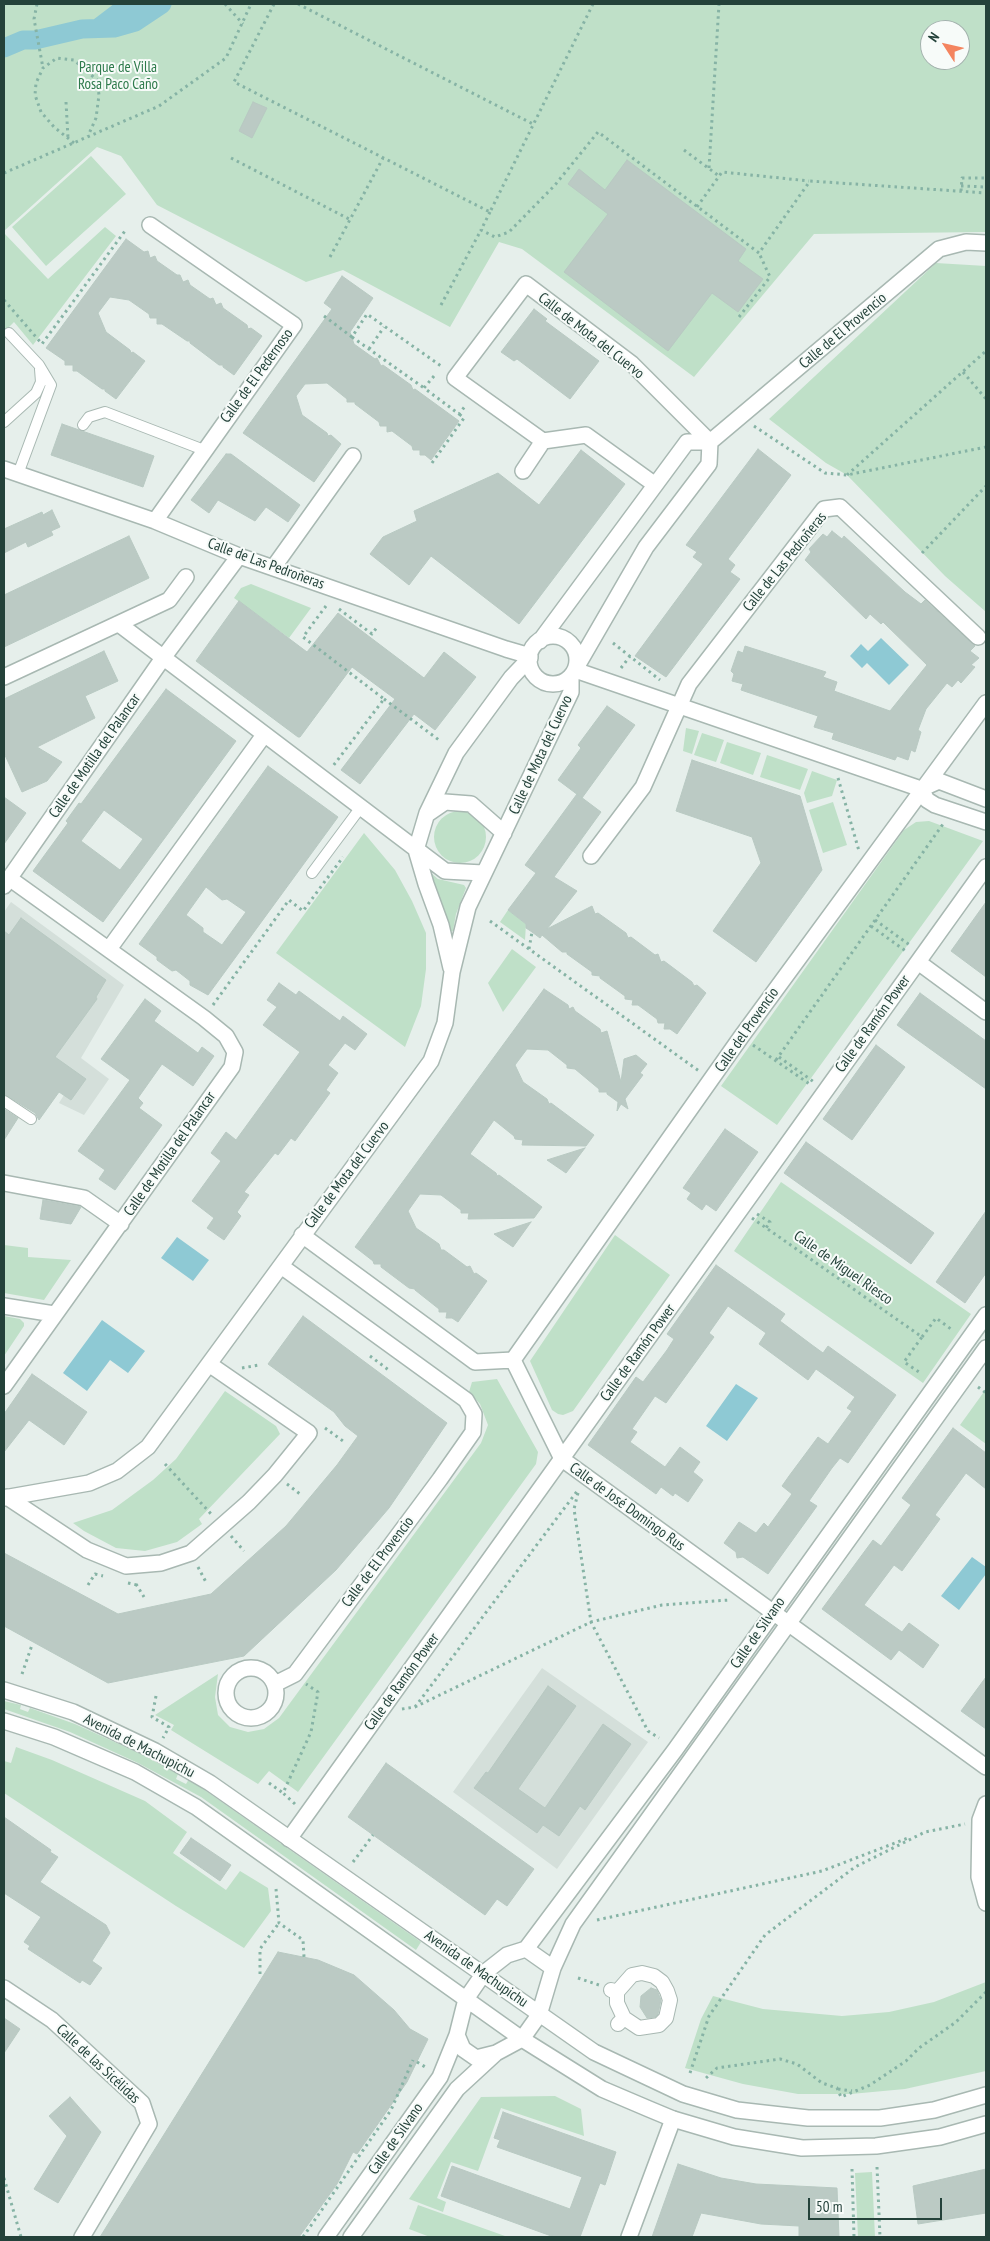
<!DOCTYPE html>
<meta charset="utf-8">
<style>
body{margin:0}
#map{position:relative;width:990px;height:2241px;overflow:hidden;background:#e6efeb;font-family:"PT Sans Narrow",sans-serif}
canvas{display:block}
.frame{position:absolute;inset:0;border:5px solid #24423a;pointer-events:none}
.north{position:absolute;left:920px;top:20px;width:50px;height:50px;box-sizing:border-box;background:#f7fbf9;border:1px solid #a3b1ad;border-radius:50%;rotate:305deg;font-size:14px;font-weight:700;line-height:20px;text-align:center;color:#24423a}
.north::after{content:'';display:block;margin:auto;width:18px;height:22px;background:#f4845f;clip-path:polygon(50% 0,100% 100%,50% 72%,0 100%)}
.scale{position:absolute;left:808px;top:2198px;width:134px;height:22px;box-sizing:border-box;border:2px solid #24423a;border-top:0;padding-left:6px;font-size:15px;line-height:18px;white-space:nowrap;color:#24423a;-webkit-text-stroke:4px #f7fbf9;paint-order:stroke}
</style>
<div id="map">
<canvas width="990" height="2241"></canvas>
<div class="frame"></div>
<div class="north">N</div>
<div class="scale">50 m</div>
</div>
<script>
const ctx = document.querySelector('canvas').getContext('2d');
ctx.lineJoin = 'round';
function fill(path, color) {
  ctx.fillStyle = color;
  ctx.fill(path, 'evenodd');
}
function poly(rows) {
  const path = new Path2D();
  for (const r of rows) {
    if (r.length === 3) {
      path.moveTo(r[0] + r[2], r[1]);
      path.arc(r[0], r[1], r[2], 0, 2 * Math.PI);
      continue;
    }
    path.moveTo(r[0], r[1]);
    for (let i = 2; i < r.length; i += 2) path.lineTo(r[i], r[i + 1]);
  }
  return path;
}
function trace(path, color, width, dash) {
  ctx.strokeStyle = color;
  ctx.lineWidth = width;
  ctx.lineCap = dash ? 'butt' : 'round';
  ctx.setLineDash(dash || []);
  ctx.stroke(path);
}
function write(font, color, halo, rows, align = 'center') {
  ctx.font = font + ' "PT Sans Narrow",sans-serif';
  ctx.lineWidth = 4;
  ctx.setLineDash([]);
  ctx.textBaseline = 'middle';
  ctx.strokeStyle = halo;
  ctx.fillStyle = color;
  for (const [text, x, y, turn = 0] of rows) {
    ctx.save();
    ctx.translate(x, y);
    ctx.rotate((+turn || 0) * Math.PI / 180);
    ctx.textAlign = isNaN(turn) ? turn : align;
    if (halo) ctx.strokeText(text, 0, 0);
    ctx.fillText(text, 0, 0);
    ctx.restore();
  }
}
const built = poly([
 [11,902,124,985,81,1058,109,1079,84,1115,59,1103,64,1095,4,1054,4,912],
 [542,1668,648,1742,557,1869,453,1792]
]);
const green = poly([
 [4,4,986,4,986,232,814,234,694,377,522,249,499,242,450,327,343,270,306,282,157,205,121,156,97,147,4,231],
 [930,30,960,30,960,60,930,60],
 [91,156,126,194,46,266,12,227],
 [105,227,116,236,33,345,14,322,4,332,4,233,48,279],
 [936,263,986,266,986,612,945,576,847,475,826,463,769,419],
 [251,584,311,608,289,638,234,598,241,588],
 [686,728,699,731,692,754,683,751],
 [702,733,724,740,716,762,694,755],
 [727,742,761,753,753,775,720,763],
 [767,755,808,769,800,790,760,777],
 [812,771,837,780,832,796,807,803,804,793],
 [833,802,847,845,823,853,809,810],
 [460,837,26],
 [929,821,983,841,777,1125,721,1086,904,830,916,822],
 [364,833,395,870,412,901,426,933,426,969,421,1006,405,1047,276,953],
 [431,873,438,879,464,885,466,888,456,914,453,931,450,932,447,918,428,875],
 [508,910,526,924,525,940,500,922],
 [512,949,536,967,503,1012,488,983],
 [781,1182,971,1314,923,1383,734,1251],
 [615,1235,670,1275,573,1411,563,1415,558,1414,552,1410,530,1361],
 [4,1245,28,1248,28,1257,71,1260,44,1300,4,1293],
 [4,1316,20,1319,24,1323,24,1326,4,1356],
 [497,1379,538,1452,536,1464,298,1792,269,1771,258,1784,171,1730,174,1725,155,1715,218,1674,215,1697,218,1715,230,1727,248,1732,264,1729,279,1718,481,1443,488,1425,480,1404,469,1392,472,1382],
 [986,1389,986,1444,960,1425],
 [225,1391,276,1426,280,1434,199,1519,202,1524,177,1542,145,1551,116,1548,84,1531,73,1523,112,1510,153,1480,176,1459],
 [4,1701,21,1705,20,1709,28,1712,30,1708,75,1724,141,1754,178,1774,176,1779,186,1784,189,1779,421,1942,416,1950,201,1797,138,1763,70,1732,4,1709],
 [16,1747,52,1760,145,1801,187,1832,173,1853,226,1890,240,1871,268,1888,271,1911,244,1948,176,1906,4,1793,4,1761,11,1763],
 [986,1982,986,2071,905,2089,851,2094,798,2094,743,2084,685,2068,701,2019,713,1996,763,2009,842,2016,889,2012,934,2002],
 [555,2096,581,2109,584,2136,501,2108,478,2171,451,2162,437,2198,446,2202,443,2212,409,2199,481,2097],
 [872,2172,875,2237,858,2237,855,2173],
 [418,2205,505,2236,504,2237,430,2237,409,2229]
]);
const water = poly([
 [881,638,909,665,889,685,867,663,862,668,850,656,861,644,868,651],
 [177,1237,209,1260,193,1281,161,1258],
 [102,1320,145,1351,128,1373,110,1360,87,1391,63,1373],
 [736,1384,758,1398,727,1441,706,1426],
 [972,1557,986,1567,986,1574,959,1610,941,1596]
]);
const canal = poly([
 [98,28,119,12,140,12,146,14],
 [4,48,23,40,35,40,82,29,114,28,135,22,162,4]
]);
const building = poly([
 [253,102,267,108,252,138,239,131,253,102],
 [627,160,746,249,738,261,763,279,738,312,712,293,668,351,564,272,608,214,568,184,579,169,605,190,627,160],
 [126,239,144,252,148,251,150,258,155,256,157,261,177,275,180,275,183,282,188,280,190,285,210,299,213,298,216,305,221,303,223,308,247,325,248,329,251,328,262,336,234,375,223,367,223,365,219,365,190,343,190,341,187,341,162,324,157,324,157,318,150,318,149,314,129,300,110,297,98,313,106,332,130,350,131,353,133,352,145,361,116,399,105,391,105,389,102,389,77,371,73,371,73,365,65,365,65,361,46,348,126,239],
 [342,276,373,298,350,332,354,344,375,359,377,358,381,366,383,365,411,385,413,390,415,389,459,421,431,460,425,455,420,455,420,450,413,450,412,446,392,431,387,432,387,426,380,426,379,422,355,404,355,402,347,402,347,399,327,383,305,384,296,396,302,415,327,433,328,436,331,435,341,444,314,482,243,433,332,309,324,303,342,276],
 [534,309,547,319,545,321,599,361,570,399,517,359,514,361,501,352,534,309],
 [62,424,154,456,143,487,51,455,62,424],
 [758,449,791,475,728,559,735,565,730,572,740,579,666,677,635,656,703,564,693,557,697,552,686,545,758,449],
 [581,450,625,484,519,624,431,556,409,585,370,554,383,537,417,521,414,511,498,473,539,505,581,450],
 [226,454,231,454,300,505,288,522,266,507,255,521,218,500,209,513,191,500,226,454],
 [52,510,60,527,51,531,53,535,28,547,26,542,4,553,4,529,42,512,43,515,52,510],
 [832,531,842,539,844,536,905,592,921,604,925,600,975,646,970,651,979,658,971,665,975,667,961,683,958,680,952,687,947,683,926,709,918,730,921,732,915,752,911,750,908,760,897,756,895,760,832,739,834,733,814,727,818,716,741,690,743,684,732,681,734,674,731,671,738,651,743,653,745,646,826,672,823,677,837,682,834,691,890,711,927,665,883,622,881,624,870,614,866,619,805,560,811,552,809,549,823,534,827,537,832,531],
 [129,536,149,578,4,647,4,595,129,536],
 [239,601,307,652,338,613,424,678,444,652,476,677,435,730,414,714,360,784,341,770,395,699,352,667,300,737,298,737,196,661,239,601],
 [104,651,118,681,85,696,95,718,37,747,62,762,47,781,22,792,4,753,4,699,104,651],
 [166,689,236,741,103,922,33,871,68,823,66,821,79,803,81,804,166,689],
 [104,810,143,839,120,870,81,841,104,810],
 [607,706,635,725,582,798,558,780,581,748,578,745,607,706],
 [692,760,800,796,822,870,756,962,713,931,761,863,752,837,676,811,692,760],
 [268,766,338,817,208,995,190,985,190,981,176,970,172,971,157,960,157,957,139,944,268,766],
 [206,887,222,900,227,899,246,912,222,945,203,932,203,928,186,915,206,887],
 [577,794,601,812,554,877,577,891,547,929,592,906,595,914,598,913,626,933,628,938,631,937,655,955,658,954,661,962,664,961,692,982,694,986,697,985,706,993,677,1034,670,1029,664,1029,665,1023,658,1023,657,1019,638,1005,632,1005,633,1000,625,999,625,996,600,978,600,976,592,975,592,972,567,954,567,952,562,952,542,935,540,938,532,932,526,928,526,924,508,910,536,873,525,865,577,794],
 [4,797,26,813,4,844,4,797],
 [986,902,986,977,951,951,986,902],
 [21,918,106,980,96,997,97,999,55,1057,86,1079,71,1100,59,1092,39,1120,35,1113,4,1094,4,931,9,935,21,918],
 [279,983,296,995,299,991,340,1021,343,1016,367,1034,355,1050,345,1043,328,1065,338,1073,326,1090,330,1093,295,1141,291,1138,278,1155,275,1153,244,1192,249,1195,237,1212,241,1216,224,1240,207,1228,214,1218,192,1201,221,1161,211,1153,226,1132,236,1140,300,1052,263,1025,277,1007,267,1000,279,983],
 [544,989,568,1005,569,1009,573,1007,575,1011,600,1029,601,1033,607,1031,621,1082,624,1059,636,1055,647,1064,640,1073,643,1075,625,1099,628,1109,621,1104,617,1111,618,1102,607,1094,607,1092,599,1092,599,1089,575,1069,567,1068,567,1065,548,1050,527,1049,515,1065,523,1082,547,1099,549,1104,551,1103,594,1135,586,1146,522,1145,523,1140,515,1139,514,1136,494,1120,470,1154,496,1173,497,1176,499,1175,542,1207,534,1218,468,1219,469,1213,461,1213,461,1210,441,1195,420,1194,408,1211,416,1228,439,1244,441,1250,444,1250,467,1267,470,1266,474,1274,476,1273,487,1281,458,1322,452,1318,446,1318,447,1312,439,1312,439,1309,415,1290,415,1289,409,1288,381,1267,381,1264,374,1264,373,1261,355,1247,544,989],
 [920,993,986,1041,986,1089,897,1025,920,993],
 [145,999,161,1011,154,1021,198,1053,202,1047,214,1056,193,1086,162,1064,138,1098,143,1103,139,1108,162,1125,115,1190,99,1179,105,1170,78,1151,130,1080,101,1059,145,999],
 [876,1045,905,1067,852,1140,823,1119,876,1045],
 [4,1109,18,1118,4,1140,4,1109],
 [725,1129,758,1152,716,1211,706,1204,702,1210,687,1199,691,1193,683,1188,725,1129],
 [806,1142,934,1233,911,1264,784,1173,806,1142],
 [585,1148,566,1173,547,1160,585,1148],
 [43,1200,49,1201,81,1207,71,1224,40,1219,43,1200],
 [986,1211,986,1273,965,1303,936,1282,986,1211],
 [531,1222,513,1247,494,1234,531,1222],
 [716,1265,785,1314,780,1321,812,1345,823,1353,828,1346,896,1395,848,1463,840,1458,832,1468,809,1501,817,1506,768,1574,743,1557,737,1558,736,1552,724,1543,739,1522,756,1533,764,1523,768,1527,792,1494,782,1486,789,1476,818,1437,828,1444,852,1411,847,1408,855,1397,816,1369,808,1380,759,1344,766,1333,728,1306,709,1333,714,1337,666,1403,655,1396,632,1429,637,1432,630,1442,665,1467,680,1447,700,1462,693,1472,703,1480,688,1502,675,1493,673,1496,661,1487,656,1494,588,1445,636,1377,643,1382,667,1350,674,1339,667,1334,716,1265],
 [303,1316,447,1423,389,1508,336,1570,244,1656,108,1683,4,1626,4,1553,118,1614,211,1594,286,1526,337,1465,358,1436,345,1426,334,1412,268,1364,303,1316],
 [32,1374,87,1412,64,1445,29,1420,4,1452,4,1414,32,1374],
 [953,1428,986,1453,986,1489,966,1473,935,1515,940,1519,902,1571,894,1565,864,1605,902,1632,909,1623,939,1645,923,1668,899,1650,891,1660,822,1609,873,1540,881,1546,911,1505,902,1498,953,1428],
 [986,1677,986,1729,961,1711,986,1677],
 [548,1686,576,1706,518,1789,545,1808,603,1724,631,1744,585,1810,580,1806,559,1836,543,1825,537,1833,474,1788,486,1772,488,1773,548,1686],
 [386,1763,534,1869,507,1906,497,1899,485,1915,348,1817,386,1763],
 [4,1817,51,1850,50,1852,58,1857,40,1882,106,1925,110,1933,92,1961,102,1968,90,1985,82,1980,80,1983,28,1949,30,1946,24,1942,41,1917,4,1893,4,1817],
 [191,1838,231,1865,220,1881,180,1853,191,1838],
 [278,1952,318,1960,354,1975,394,2010,410,2029,428,2039,407,2082,357,2154,353,2152,337,2184,299,2237,100,2237,278,1952],
 [651,1988,657,1990,661,2000,658,2014,655,2017,647,2018,640,2007,641,1996,651,1988],
 [4,2018,20,2029,4,2053,4,2018],
 [70,2097,101,2132,58,2203,34,2189,67,2136,49,2116,70,2097],
 [503,2112,616,2152,605,2185,600,2183,580,2237,554,2237,441,2196,452,2166,570,2209,582,2177,497,2147,500,2140,494,2138,503,2112],
 [678,2164,721,2178,756,2184,837,2188,839,2237,799,2237,799,2226,761,2224,701,2213,692,2237,652,2237,678,2164],
 [986,2169,986,2213,918,2224,913,2186,986,2169]
]);
const path = poly([
 [37,4,34,19,43,68],
 [225,4,243,24],
 [274,4,234,82,490,212,593,4],
 [298,4,533,124],
 [66,102,68,138],
 [74,143,54,127,41,112,35,95,36,83,43,68,57,58,74,60,97,80,99,95,96,118,88,136],
 [684,150,719,176],
 [231,158,349,219],
 [709,168,719,4],
 [4,173,159,106,226,58,251,4],
 [961,186,986,187],
 [961,191,962,178,986,178],
 [697,207,722,172,809,181],
 [490,212,481,230,495,237,509,232,555,185,598,132,759,253,810,181,986,193],
 [330,257,383,158],
 [4,300,42,344,125,231],
 [441,305,481,230],
 [324,316,352,337,367,314,441,366],
 [739,317,770,277,759,253],
 [352,337,424,388],
 [369,349,384,327],
 [963,372,986,399],
 [434,376,424,388,459,414,466,405],
 [754,426,825,473,847,475,986,447],
 [432,463,464,418,459,414],
 [847,475,986,351],
 [922,553,986,486],
 [326,606,303,637,384,699,333,766],
 [339,609,372,634,378,626],
 [613,643,660,680],
 [621,668,630,656],
 [384,699,439,740],
 [838,778,859,851],
 [875,920,911,946],
 [490,921,699,1071],
 [871,926,907,952],
 [529,949,532,932],
 [213,1005,289,900,303,911,343,857],
 [753,1045,811,1085],
 [779,1057,814,1082],
 [776,1060,943,824],
 [757,1214,770,1222,766,1228],
 [752,1218,922,1337,904,1362,919,1372],
 [922,1337,936,1318,951,1329],
 [370,1356,390,1371],
 [242,1368,259,1365],
 [978,1387,986,1393],
 [325,1428,343,1441],
 [165,1464,212,1515],
 [287,1484,300,1494],
 [578,1493,574,1509,591,1622,648,1731,659,1738],
 [231,1536,244,1551],
 [198,1567,207,1584],
 [128,1583,137,1585],
 [136,1584,144,1597],
 [88,1585,95,1574,103,1576],
 [22,1674,32,1645],
 [156,1696,152,1717,169,1727,163,1738],
 [415,1707,578,1490],
 [402,1709,415,1707,591,1622,662,1605,729,1600],
 [269,1783,283,1793],
 [295,1804,283,1793,311,1732,318,1692,306,1684],
 [353,1862,373,1835],
 [276,1889,279,1923,303,1940,304,1957],
 [597,1920,822,1871,908,1838],
 [260,1974,260,1949,279,1923],
 [578,1978,599,1985],
 [417,2062,427,2068],
 [690,2073,709,2016,765,1935,855,1867,925,1832,965,1824],
 [706,2078,717,2068,780,2059,797,2064,822,2083,837,2088,841,2097,870,2085,906,2061,919,2048,956,2022,986,1992],
 [838,2089,852,2091],
 [877,2167,880,2237],
 [852,2169,854,2237],
 [4,2178,21,2237],
 [303,2237,391,2110,413,2060]
]);
const service = poly([
 [9,333,39,365,51,385,18,474],
 [4,422,36,393,41,382,40,369],
 [83,425,89,417,105,412,204,450],
 [312,873,361,807],
 [4,1101,31,1119]
]);
const pedestrian = poly([
 [611,1990,617,1992,632,1975,642,1973,654,1976,662,1982,667,1991,670,2000,666,2018,659,2025,639,2028,624,2018,618,2024],
 [617,1992,617,2003,624,2018]
]);
const minor = poly([
 [150,225,294,325,155,521],
 [543,441,586,435,654,484],
 [710,442,939,249,966,242,986,243],
 [4,469,155,521,239,556,506,649,530,656],
 [523,471,543,441,455,378,526,284,632,364,710,442,709,464,646,547,576,668],
 [273,568,353,456],
 [119,624,445,871,483,873],
 [553,660,24],
 [540,641,687,442,710,442],
 [575,670,921,789,939,781,986,799],
 [4,677,169,600,186,577],
 [921,789,927,800,935,805,986,822],
 [429,813,445,802,471,804,504,833],
 [591,856,643,787,689,684,824,509,840,507,978,637],
 [4,886,163,658,239,556],
 [109,949,264,735],
 [918,962,986,1012],
 [451,968,441,925,426,884,416,850,427,813,456,753,511,678,530,658],
 [4,1183,84,1198,121,1224],
 [302,1235,475,1362,513,1360],
 [4,1306,54,1314],
 [513,1360,741,1037,986,703],
 [513,1360,562,1459,986,1767],
 [4,1386,232,1067,235,1052,226,1036,204,1018,9,878],
 [7,1497,87,1550,126,1566,161,1563,191,1553,249,1502,275,1475,309,1433,209,1364],
 [4,1498,89,1483,117,1471,148,1447,431,1061,445,1023,452,972,468,907,571,692,571,676],
 [251,1693,25],
 [275,1684,295,1674,440,1479,473,1432,474,1414,466,1400,281,1266],
 [986,1804,980,1820,979,1877,986,1903],
 [289,1839,986,867],
 [4,1988,52,2020,142,2103,149,2124,82,2237],
 [629,2237,673,2119]
]);
const tertiary = poly([
 [4,1690,73,1712,155,1751,210,1783,594,2052,683,2094,737,2110,808,2118,880,2118,934,2110,986,2095],
 [4,1721,54,1737,135,1772,196,1807,522,2039,602,2089,649,2109,673,2119,734,2137,802,2148,876,2146,940,2137,986,2124],
 [526,1949,675,1750,986,1315],
 [526,1949,553,1968],
 [457,2035,463,2049,476,2058,496,2053,522,2039,539,2015,553,1968,573,1924,986,1348],
 [326,2237,440,2077,457,2035,466,1999,484,1973,507,1955,526,1949],
 [351,2237,457,2089,495,2054]
]);
const parkNames = [
 ["Parque de Villa",118,68],
 ["Rosa Paco Caño",118,85]
];
const streetNames = [
 ["Calle de El Provencio",843,331,-40],
 ["Calle de Mota del Cuervo",591,336,38],
 ["Calle de El Pedernoso",257,376,-54],
 ["Calle de Las Pedroñeras",785,562,-51],
 ["Calle de Las Pedroñeras",266,564,20],
 ["Calle de Mota del Cuervo",541,755,-65],
 ["Calle de Motilla del Palancar",95,756,-55],
 ["Calle de Ramón Power",873,1024,-54],
 ["Calle del Provencio",747,1030,-55],
 ["Calle de Motilla del Palancar",170,1154,-55],
 ["Calle de Mota del Cuervo",347,1175,-53],
 ["Calle de Miguel Riesco",843,1268,35],
 ["Calle de Ramón Power",638,1353,-54],
 ["Calle de José Domingo Rus",627,1507,36],
 ["Calle de El Provencio",378,1562,-53],
 ["Calle de Silvano",758,1633,-55],
 ["Calle de Ramón Power",402,1682,-54],
 ["Avenida de Machupichu",139,1746,27],
 ["Avenida de Machupichu",476,1969,35],
 ["Calle de las Sicélidas",98,2064,43],
 ["Calle de Silvano",396,2139,-55]
];
fill(built, '#d4dfda');
fill(green, '#bfe0c8');
fill(water, '#8ec9d4');
trace(canal, '#8ec9d4', 19);
fill(building, '#bbcac4');
trace(building, '#b8c9c2', 1);
trace(service, '#a8b8b2', 12);
trace(pedestrian, '#a8b8b2', 16);
trace(minor, '#a8b8b2', 18);
trace(tertiary, '#a8b8b2', 18);
trace(path, '#86b3a5', 3, [2.5, 4]);
trace(service, '#fff', 10);
trace(pedestrian, '#fff', 14);
trace(minor, '#fff', 15);
trace(tertiary, '#fff', 15);
write('15px', '#2d7a4b', '#f7fbf9', parkNames);
write('15px', '#24423a', '#f7fbf9', streetNames);
</script>
